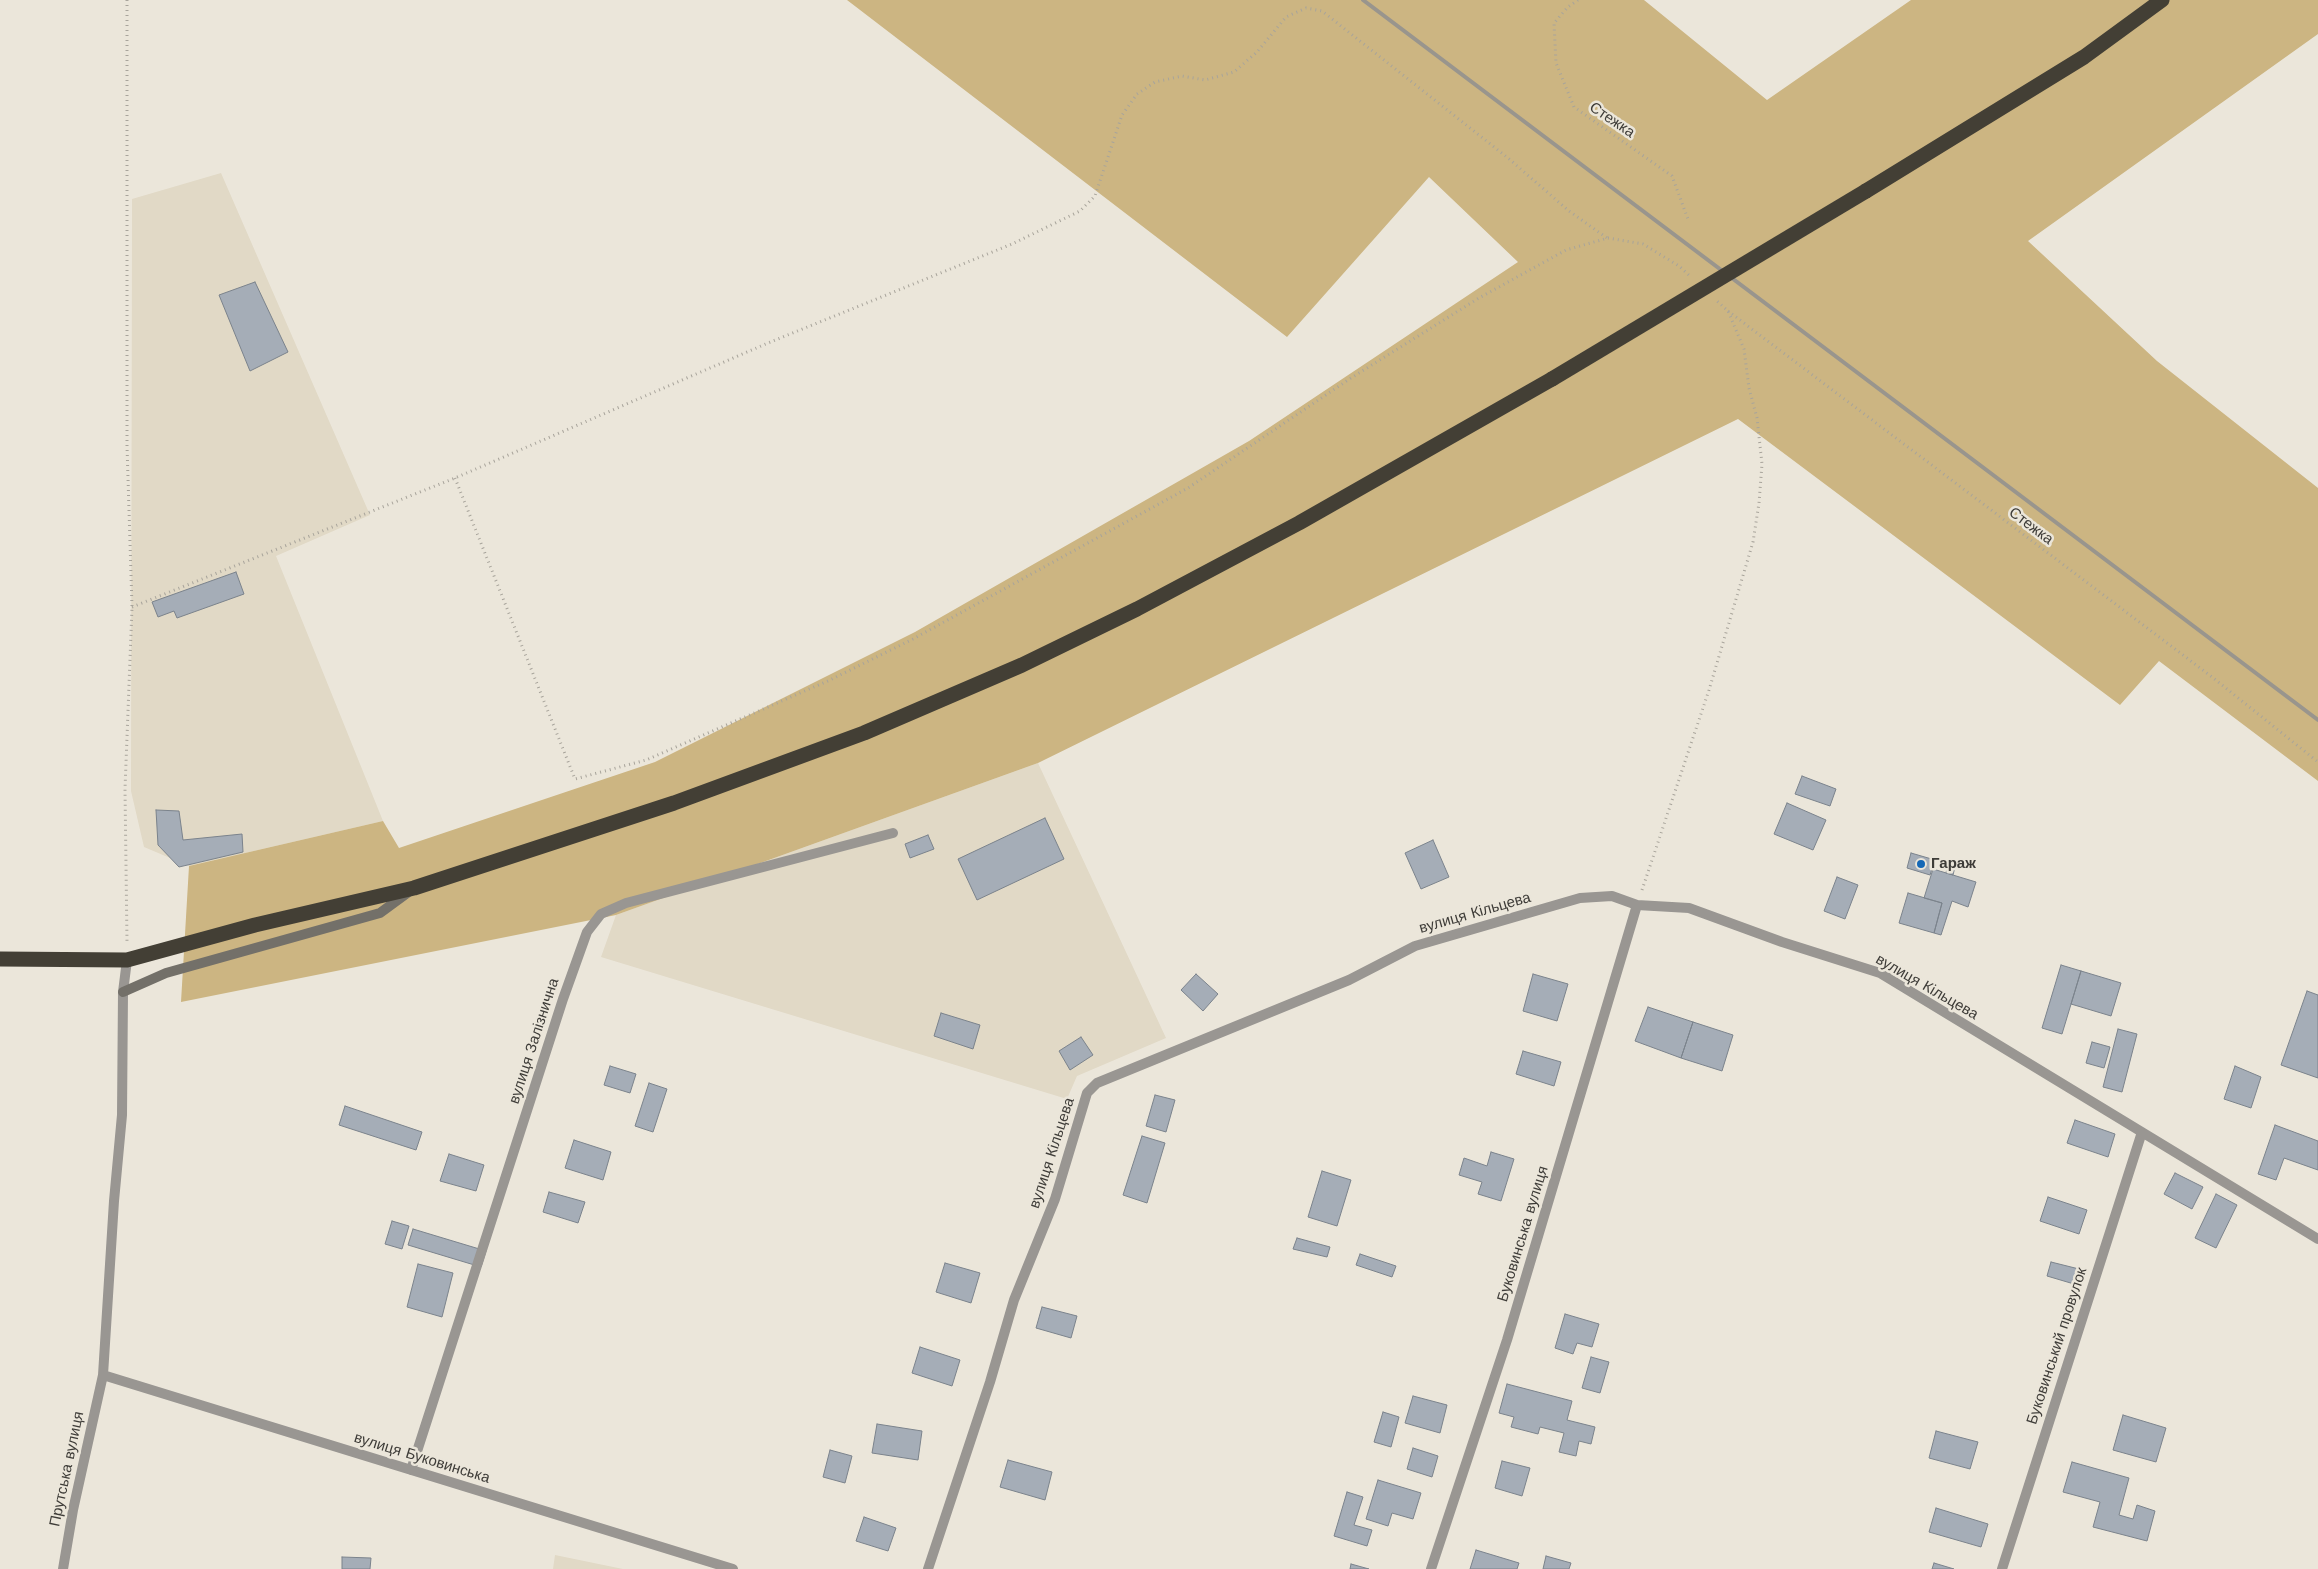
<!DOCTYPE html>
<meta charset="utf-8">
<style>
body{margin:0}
canvas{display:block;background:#ebe6da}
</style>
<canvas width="2318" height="1569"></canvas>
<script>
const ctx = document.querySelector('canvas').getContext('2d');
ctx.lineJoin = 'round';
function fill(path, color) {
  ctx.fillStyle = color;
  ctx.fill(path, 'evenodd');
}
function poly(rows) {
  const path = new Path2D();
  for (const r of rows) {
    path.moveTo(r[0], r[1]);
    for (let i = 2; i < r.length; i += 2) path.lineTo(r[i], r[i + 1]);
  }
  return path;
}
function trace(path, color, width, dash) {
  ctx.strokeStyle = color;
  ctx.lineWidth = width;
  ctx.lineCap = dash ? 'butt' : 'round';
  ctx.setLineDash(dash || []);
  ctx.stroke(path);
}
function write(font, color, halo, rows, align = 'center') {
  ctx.font = font + ' "Work Sans",sans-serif';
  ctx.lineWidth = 5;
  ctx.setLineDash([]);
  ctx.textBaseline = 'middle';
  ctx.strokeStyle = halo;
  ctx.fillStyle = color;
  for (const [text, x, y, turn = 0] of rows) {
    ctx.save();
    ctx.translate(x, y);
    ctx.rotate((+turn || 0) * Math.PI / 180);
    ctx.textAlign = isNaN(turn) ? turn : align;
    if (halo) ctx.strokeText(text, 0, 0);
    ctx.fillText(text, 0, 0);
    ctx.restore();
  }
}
const built = poly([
 [221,173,370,515,276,556,383,821,189,866,144,847,131,791,132,199],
 [1038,763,1166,1038,1077,1076,1067,1099,601,957,616,915],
 [555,1555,623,1569,553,1569]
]);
const green = poly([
 [847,0,1644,0,1767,100,1911,0,2318,0,2318,34,2028,241,2157,361,2318,488,2318,781,2159,661,2120,705,1738,419,1038,763,616,915,181,1002,189,866,383,821,399,848,655,762,915,632,1249,441,1518,262,1429,177,1287,337]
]);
const building = poly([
 [255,282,288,352,250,371,219,295,255,282],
 [236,572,244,594,177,618,174,611,158,617,152,602,236,572],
 [1802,776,1836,789,1830,806,1795,794,1802,776],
 [1787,803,1826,820,1813,850,1774,834,1787,803],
 [156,810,179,811,183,840,242,834,243,852,179,867,158,845,156,810],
 [1045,818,1064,859,977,900,958,859,1045,818],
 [928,835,934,849,910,858,905,844,928,835],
 [1433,840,1449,877,1421,889,1405,853,1433,840],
 [1911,853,1935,860,1930,875,1907,868,1911,853],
 [1948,864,1955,867,1953,875,1946,873,1948,864],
 [1933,869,1976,882,1968,907,1952,901,1941,935,1934,933,1942,903,1924,898,1933,869],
 [1837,877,1858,885,1845,919,1824,911,1837,877],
 [1908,893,1942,903,1934,933,1899,923,1908,893],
 [2061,965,2081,971,2062,1034,2042,1028,2061,965],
 [2081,971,2121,983,2111,1016,2071,1004,2081,971],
 [1196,974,1218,994,1203,1011,1181,990,1196,974],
 [1533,974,1568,984,1557,1021,1523,1011,1533,974],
 [2307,991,2318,995,2318,1078,2281,1065,2307,991],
 [1648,1007,1693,1022,1681,1058,1635,1041,1648,1007],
 [941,1013,980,1025,973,1049,934,1036,941,1013],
 [1693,1022,1733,1035,1722,1071,1681,1058,1693,1022],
 [2118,1029,2137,1034,2122,1092,2103,1087,2118,1029],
 [1081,1037,1093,1055,1070,1070,1059,1051,1081,1037],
 [2092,1042,2110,1047,2104,1068,2086,1063,2092,1042],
 [1523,1051,1561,1062,1554,1086,1516,1074,1523,1051],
 [610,1066,636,1074,630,1093,604,1085,610,1066],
 [2235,1066,2261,1077,2251,1108,2224,1099,2235,1066],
 [649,1083,667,1089,653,1132,635,1126,649,1083],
 [1155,1095,1175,1100,1166,1132,1146,1126,1155,1095],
 [345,1106,422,1132,416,1150,339,1125,345,1106],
 [2075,1120,2115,1134,2108,1157,2067,1143,2075,1120],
 [2275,1125,2318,1141,2318,1170,2284,1158,2276,1180,2258,1174,2275,1125],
 [1142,1136,1165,1143,1147,1203,1123,1195,1142,1136],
 [574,1140,611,1152,603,1180,565,1168,574,1140],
 [1491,1152,1514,1159,1501,1201,1478,1194,1482,1182,1459,1175,1464,1158,1487,1166,1491,1152],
 [449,1154,484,1165,476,1191,440,1181,449,1154],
 [1322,1171,1351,1180,1337,1226,1308,1217,1322,1171],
 [2175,1173,2203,1187,2192,1209,2164,1194,2175,1173],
 [549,1192,585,1202,578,1223,543,1212,549,1192],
 [2216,1194,2237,1205,2216,1248,2195,1238,2216,1194],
 [2048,1197,2087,1210,2079,1234,2040,1221,2048,1197],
 [392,1221,409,1226,402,1249,385,1244,392,1221],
 [413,1229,486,1251,481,1267,408,1245,413,1229],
 [1297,1238,1330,1247,1327,1257,1293,1249,1297,1238],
 [1360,1254,1396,1266,1392,1277,1356,1265,1360,1254],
 [2051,1262,2079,1269,2074,1284,2047,1276,2051,1262],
 [945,1263,980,1273,971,1303,936,1292,945,1263],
 [418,1264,453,1273,442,1317,407,1307,418,1264],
 [1042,1307,1077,1316,1071,1338,1036,1328,1042,1307],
 [1565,1314,1599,1324,1592,1347,1577,1343,1573,1354,1555,1348,1565,1314],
 [920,1347,960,1360,952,1386,912,1373,920,1347],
 [1591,1357,1609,1362,1600,1393,1582,1388,1591,1357],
 [1507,1384,1572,1401,1567,1420,1595,1427,1591,1444,1579,1441,1576,1456,1559,1452,1564,1433,1540,1427,1538,1434,1511,1427,1514,1417,1499,1413,1507,1384],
 [1413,1396,1447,1405,1440,1433,1405,1423,1413,1396],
 [1383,1412,1399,1417,1391,1447,1374,1442,1383,1412],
 [2123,1415,2166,1428,2156,1462,2113,1450,2123,1415],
 [877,1424,922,1431,918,1460,872,1453,877,1424],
 [1936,1431,1978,1442,1970,1469,1929,1458,1936,1431],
 [1413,1448,1438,1456,1432,1477,1407,1469,1413,1448],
 [830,1450,852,1456,845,1483,823,1477,830,1450],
 [1008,1460,1052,1472,1045,1500,1000,1487,1008,1460],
 [1502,1461,1530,1468,1522,1496,1495,1488,1502,1461],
 [2072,1462,2129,1478,2119,1515,2133,1519,2137,1505,2155,1511,2147,1541,2093,1527,2100,1502,2063,1492,2072,1462],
 [1378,1480,1421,1493,1413,1519,1392,1513,1388,1526,1366,1519,1378,1480],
 [1347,1492,1363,1497,1354,1525,1372,1530,1367,1546,1334,1536,1347,1492],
 [1936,1508,1988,1524,1981,1547,1929,1532,1936,1508],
 [864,1517,896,1528,888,1551,856,1541,864,1517],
 [1476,1550,1519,1563,1517,1569,1470,1569,1476,1550],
 [1546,1556,1571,1563,1569,1569,1543,1569,1546,1556],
 [342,1557,371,1558,370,1569,342,1569,342,1557],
 [1934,1563,1954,1569,1932,1569,1934,1563],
 [1351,1564,1369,1569,1350,1569,1351,1564]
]);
const path = poly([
 [127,0,127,446,132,607,125,789,127,942],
 [1578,0,1568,7,1554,23,1556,63,1574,107,1672,176,1689,222],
 [1728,311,2212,677,2318,762],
 [455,478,575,779,646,760,830,680,913,639,1188,488,1351,378,1479,298,1566,250,1608,238,1643,244,1679,266,1691,277],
 [132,607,455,478,768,343,1012,244,1080,211,1095,196,1122,115,1137,94,1155,82,1182,76,1205,80,1234,72,1257,52,1286,17,1306,8,1322,11,1508,158,1569,211,1607,238],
 [1642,890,1709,690,1753,542,1759,503,1762,464,1757,418,1749,388,1744,349,1728,311,1717,301]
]);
const street = poly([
 [103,1375,733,1569],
 [411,1470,563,999,587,932,601,914,626,903,893,833],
 [63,1569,73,1510,103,1375,114,1201,122,1115,123,992,127,960],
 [928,1569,990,1382,1014,1300,1055,1199,1087,1093,1097,1083,1349,980,1415,946,1580,898,1612,896,1637,905,1689,908,1782,942,1880,973,2318,1239],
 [1431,1569,1507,1340,1637,905],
 [2002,1569,2142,1132]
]);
const secondary = poly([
 [123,992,166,973,380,913,410,891]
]);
const highway = poly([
 [1866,191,2084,57,2162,0],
 [0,959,127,960,255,925,414,888,674,803,864,733,1022,665,1137,609,1299,523,1552,379]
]);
const rail = poly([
 [1363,0,2318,720]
]);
const highwayBridge = poly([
 [1552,379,1866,191]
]);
const markers = [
 [1921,864,5,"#1568b6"]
];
const streetNames = [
 ["Стежка",1612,120,34],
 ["Стежка",2031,526,37],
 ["вулиця Кільцева",1475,913,-16],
 ["вулиця Кільцева",1927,987,30],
 ["вулиця Залізнична",534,1041,-72],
 ["вулиця Кільцева",1052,1153,-72],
 ["Буковинська вулиця",1523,1234,-73],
 ["Буковинський провулок",2057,1346,-72],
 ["вулиця Буковинська",422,1458,17],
 ["Прутська вулиця",67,1469,-78]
];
const poiNames = [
 ["Гараж",1931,864]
];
fill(built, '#e1d9c6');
fill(green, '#ccb582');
fill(building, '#a5adb7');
trace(building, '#7b838c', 1);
trace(path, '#a8a49b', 3, [1, 4]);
trace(street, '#999692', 10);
trace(secondary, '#737069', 10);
trace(highway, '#433f35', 15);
trace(rail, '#99958d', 4);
trace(highwayBridge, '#433f35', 15);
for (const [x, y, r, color] of markers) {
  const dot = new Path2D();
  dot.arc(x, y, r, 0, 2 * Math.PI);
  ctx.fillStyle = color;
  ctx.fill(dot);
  trace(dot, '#ebe6da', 2);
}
write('15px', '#3e3c38', '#ebe6da', streetNames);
write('bold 15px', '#3e3c38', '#ebe6da', poiNames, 'left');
</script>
